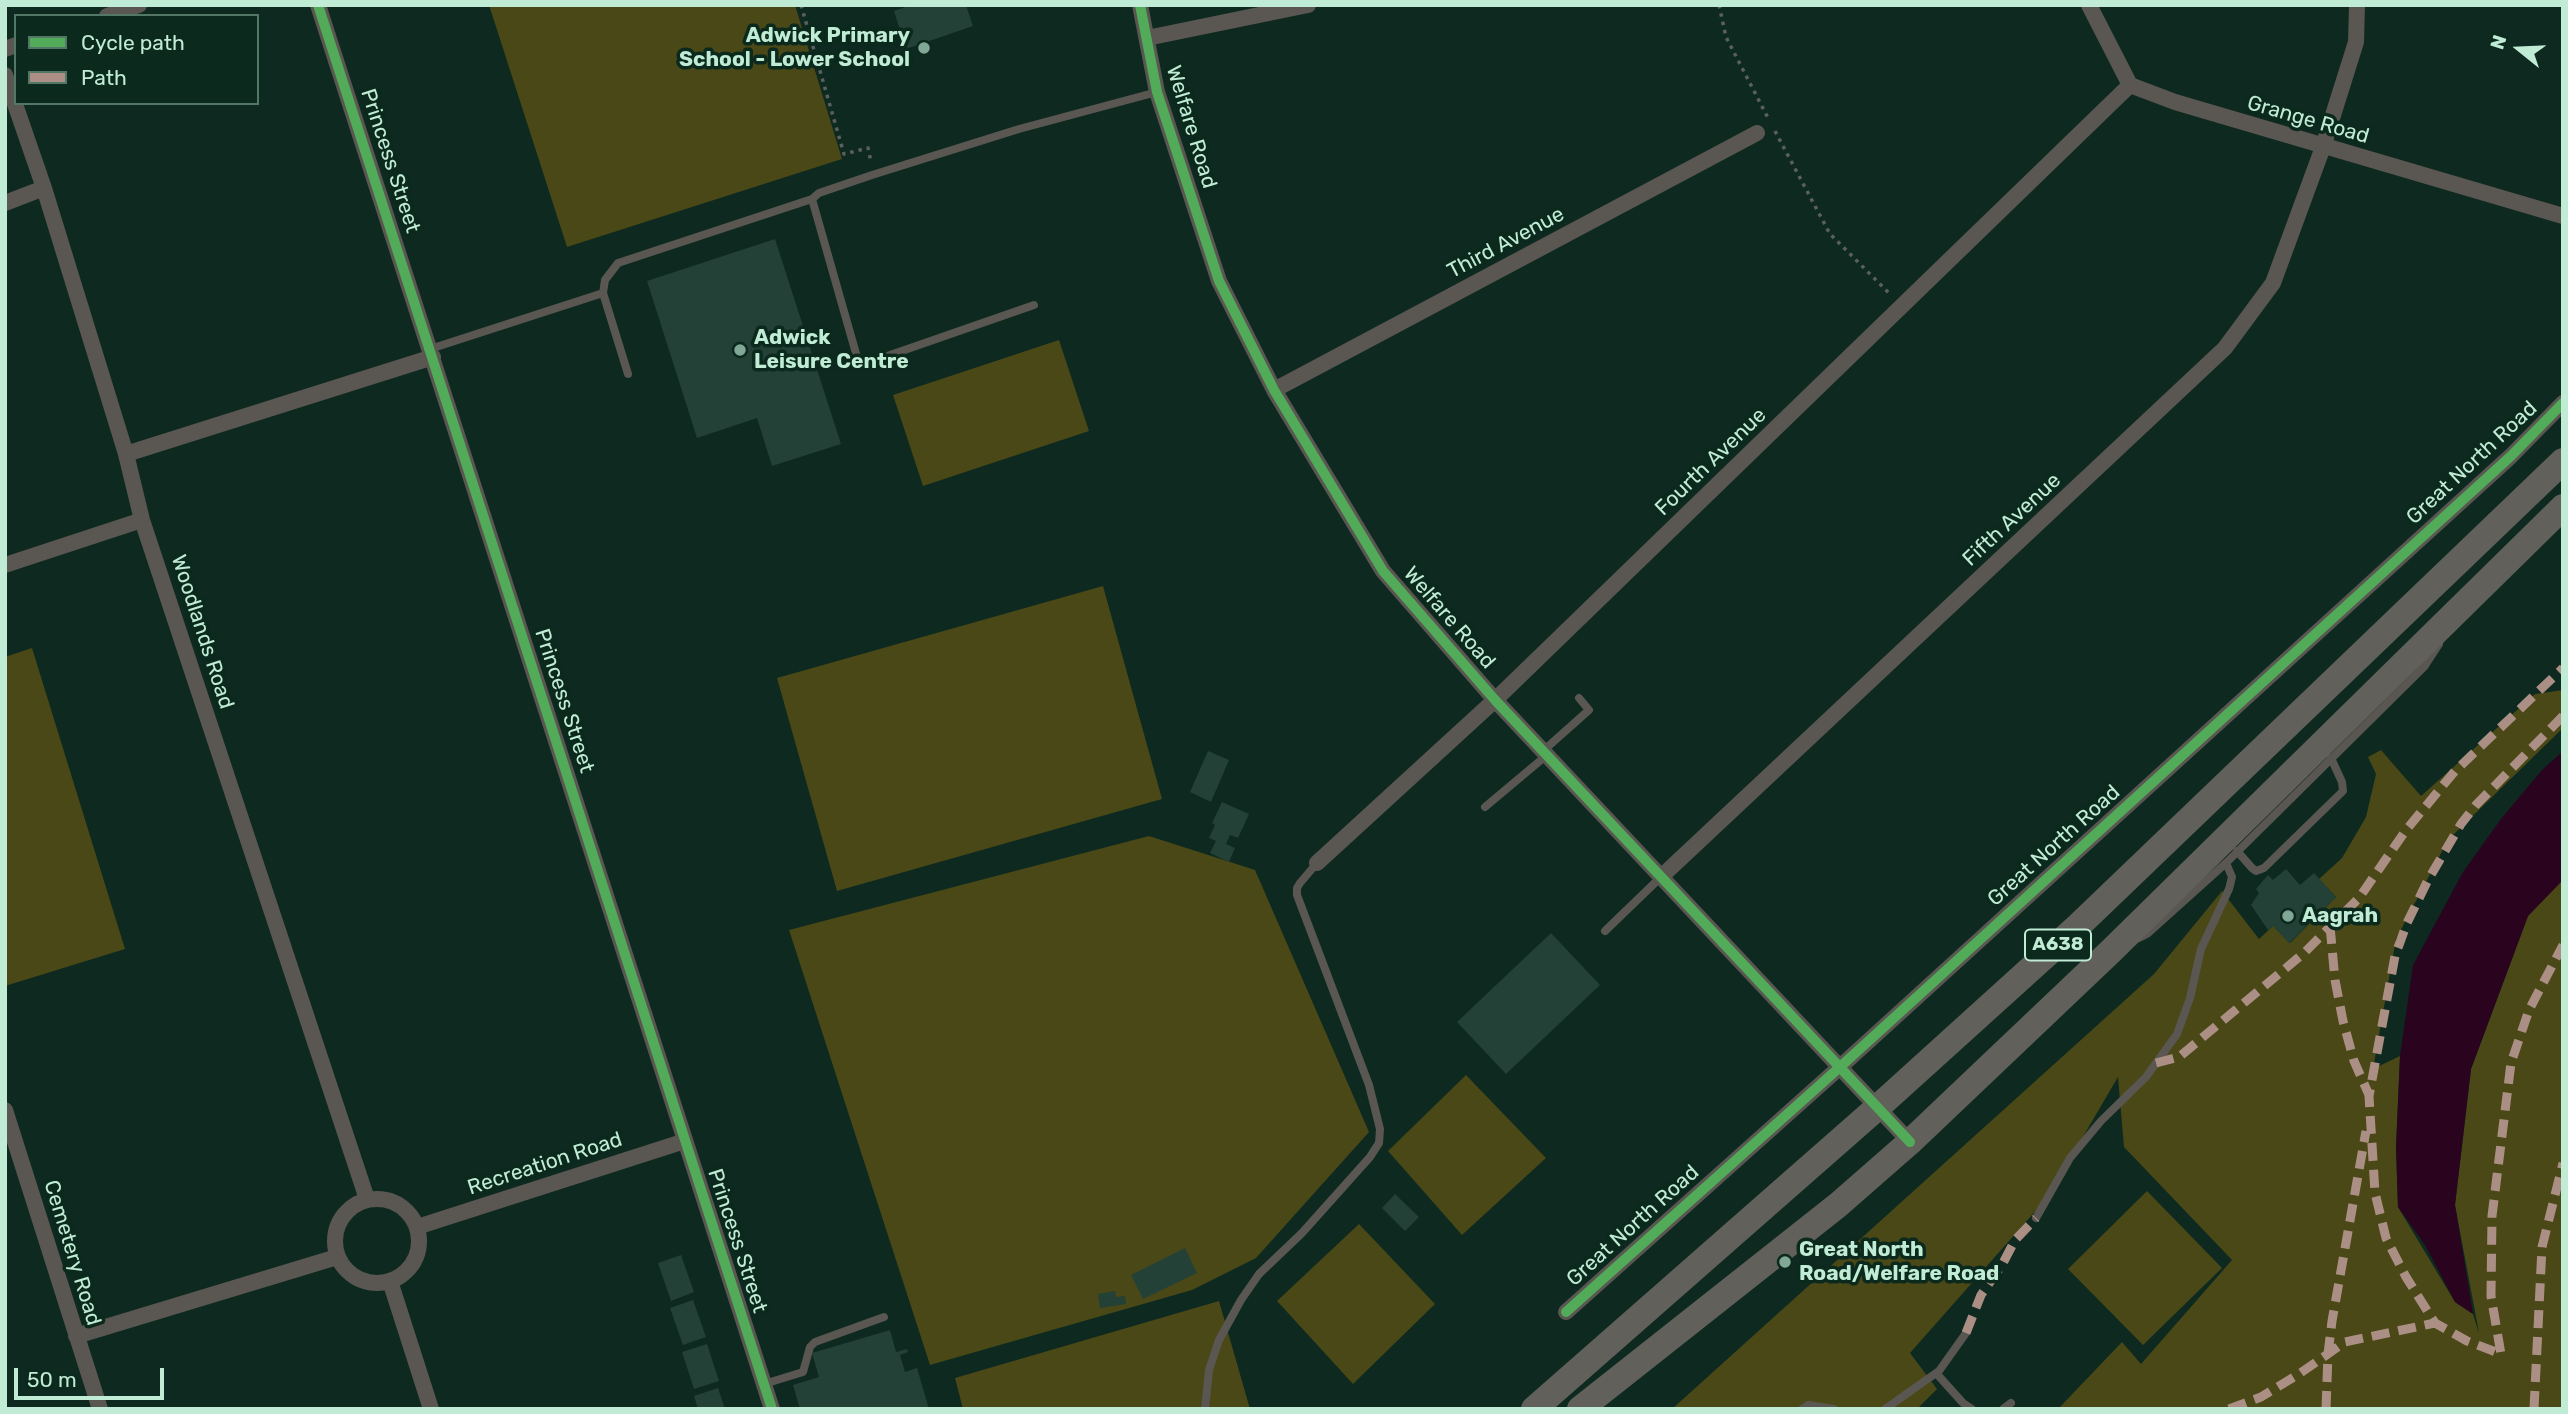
<!DOCTYPE html>
<style>
body{margin:0}
#map{position:relative;width:2568px;height:1414px;overflow:hidden;background:#0d2920;font-family:Rubik,sans-serif}
canvas{display:block}
.frame{position:absolute;inset:0;border:7px solid #c0ecd6;pointer-events:none}
.legend{position:absolute;left:14px;top:14px;width:245px;height:91px;box-sizing:border-box;background:#0b291d;border:2px solid #537767;margin:0;padding:9px 12px;list-style:none;font-size:21px;color:#c0ecd6}
.legend li{display:flex;align-items:center;gap:14px;height:35px}
.legend b{width:35px;border:2px solid #537767}
.north{position:absolute;left:2484px;top:14px;width:70px;height:70px;-webkit-text-stroke:5px #0b291d;paint-order:stroke;rotate:288deg;font-size:19px;font-weight:700;line-height:28px;text-align:center;color:#c0ecd6}
.north::after{content:'';display:block;margin:auto;width:24px;height:32px;background:#c0ecd6;clip-path:polygon(50% 0,100% 100%,50% 72%,0 100%)}
.scale{position:absolute;left:14px;top:1368px;width:150px;height:32px;box-sizing:border-box;border:4px solid #c0ecd6;border-top:0;padding-left:9px;font-size:21px;line-height:24px;white-space:nowrap;color:#c0ecd6;-webkit-text-stroke:5px #0b291d;paint-order:stroke}
</style>
<div id="map">
<canvas width="2568" height="1414"></canvas>
<div class="frame"></div>
<ul class="legend">
<li><b style="height:9px;background:#51ab58"></b>Cycle path</li>
<li><b style="height:9px;background:#ac8f84"></b>Path</li>
</ul>
<div class="north">N</div>
<div class="scale">50 m</div>
</div>
<script>
const ctx = document.querySelector('canvas').getContext('2d');
ctx.lineJoin = 'round';
function fill(path, color) {
  ctx.fillStyle = color;
  ctx.fill(path, 'evenodd');
}
function poly(rows) {
  const path = new Path2D();
  for (const r of rows) {
    if (r.length === 3) {
      path.moveTo(r[0] + r[2], r[1]);
      path.arc(r[0], r[1], r[2], 0, 2 * Math.PI);
      continue;
    }
    path.moveTo(r[0], r[1]);
    for (let i = 2; i < r.length; i += 2) path.lineTo(r[i], r[i + 1]);
  }
  return path;
}
function trace(path, color, width, dash) {
  ctx.strokeStyle = color;
  ctx.lineWidth = width;
  ctx.lineCap = dash ? 'butt' : 'round';
  ctx.setLineDash(dash || []);
  ctx.stroke(path);
}
function write(font, color, halo, rows, align = 'center') {
  ctx.font = font + ' Rubik,sans-serif';
  ctx.lineWidth = 7;
  ctx.setLineDash([]);
  ctx.textBaseline = 'middle';
  ctx.strokeStyle = halo;
  ctx.fillStyle = color;
  for (const [text, x, y, turn = 0] of rows) {
    ctx.save();
    ctx.translate(x, y);
    ctx.rotate((+turn || 0) * Math.PI / 180);
    ctx.textAlign = isNaN(turn) ? turn : align;
    if (halo) ctx.strokeText(text, 0, 0);
    ctx.fillText(text, 0, 0);
    ctx.restore();
  }
}
const green = poly([
 [489,5,795,5,842,159,567,247],
 [1059,340,1089,431,923,486,893,395],
 [1103,586,1162,799,837,891,777,678],
 [32,648,125,949,5,986,5,657],
 [2563,690,2563,728,2448,840,2396,939,2373,1069,2400,1056,2396,1148,2398,1207,2455,1302,2473,1314,2479,1333,2455,1205,2471,1069,2528,916,2563,879,2563,1409,2058,1409,2122,1342,2141,1364,2232,1260,2124,1147,2118,1077,2047,1198,1910,1353,1937,1389,1917,1409,1672,1409,2154,974,2222,891,2259,939,2273,926,2290,943,2336,897,2319,879,2342,858,2366,817,2376,774,2368,757,2381,750,2421,796,2535,694],
 [1149,836,1255,870,1369,1132,1256,1258,1192,1290,930,1365,789,930],
 [1466,1075,1546,1158,1462,1235,1388,1151],
 [2147,1191,2222,1268,2143,1345,2068,1269],
 [1359,1224,1435,1304,1353,1384,1277,1301],
 [1219,1301,1250,1409,963,1409,955,1378]
]);
const water = poly([
 [2563,751,2563,880,2528,916,2471,1069,2455,1205,2473,1314,2455,1302,2425,1245,2398,1207,2396,1148,2400,1056,2413,965,2463,872,2501,819,2542,770]
]);
const building = poly([
 [911,5,966,5,973,26,906,49,894,11],
 [775,239,841,444,772,466,757,418,697,438,647,281],
 [1208,751,1229,760,1211,802,1190,792],
 [1222,802,1249,814,1238,838,1230,835,1226,844,1235,848,1229,862,1210,853,1216,841,1209,838,1215,825,1212,823],
 [2286,869,2300,885,2314,873,2336,897,2289,943,2273,926,2268,930,2251,905,2259,893,2256,889,2268,875,2273,880],
 [1551,933,1600,985,1506,1074,1457,1022],
 [1395,1194,1419,1217,1405,1231,1382,1208],
 [1185,1248,1197,1273,1143,1299,1131,1275],
 [681,1255,694,1292,671,1301,658,1263],
 [1115,1291,1116,1297,1125,1296,1126,1304,1100,1308,1098,1294],
 [693,1300,706,1337,683,1345,670,1308],
 [890,1330,896,1352,907,1349,908,1352,900,1355,905,1372,917,1368,929,1409,800,1409,793,1385,819,1377,812,1353],
 [707,1344,719,1381,694,1389,682,1352],
 [718,1388,725,1409,698,1409,694,1396]
]);
const path = poly([
 [801,5,844,154,868,148,871,162],
 [1719,5,1726,37,1768,118],
 [1775,131,1830,234,1891,295]
]);
const service = poly([
 [812,199,857,357,870,362,1034,305],
 [603,293,628,374],
 [430,349,603,293,605,280,618,263,812,199,819,193,872,175,1019,129,1157,92],
 [1543,751,1589,710,1579,698],
 [1485,807,1547,755],
 [2237,851,2252,868,2256,871,2264,868,2343,791,2342,782,2331,758],
 [1605,931,1662,876],
 [2139,938,2147,934,2226,863,2424,667,2439,644],
 [2036,1218,2070,1158,2101,1121,2146,1077,2177,1034,2190,998,2201,949,2229,889,2232,877,2226,863],
 [1936,1373,1963,1403,1972,1409],
 [764,1384,803,1372,810,1347,815,1342,884,1317],
 [1205,1409,1209,1370,1219,1340,1241,1300,1259,1274,1302,1233,1370,1157,1379,1143,1380,1129,1369,1085,1297,895,1297,888,1300,883,1317,863],
 [1802,1409,1808,1405,1834,1409],
 [1885,1409,1939,1371,1966,1333],
 [2003,1409,2011,1403]
]);
const minor = poly([
 [318,5,772,1409],
 [1140,5,1157,92,1219,281,1274,390,1383,571,1495,700,1910,1142],
 [2089,5,2130,85,2175,102,2563,216],
 [107,16,139,5],
 [1147,38,1308,5],
 [5,49,16,45],
 [5,75,44,188,126,454,142,520,367,1199],
 [5,203,44,188],
 [1274,390,1757,133],
 [126,454,433,357],
 [5,565,142,520],
 [1317,863,1495,700,2130,85],
 [1662,876,2225,348,2273,283,2323,147,2356,42,2357,5],
 [5,1110,100,1409],
 [377,1241,42],
 [417,1227,685,1141],
 [390,1281,431,1409],
 [1566,1312,1840,1067,2511,456,2563,403],
 [76,1336,337,1257]
]);
const trunk = poly([
 [1534,1409,1878,1107,2078,926,2563,461],
 [1580,1409,1838,1205,1910,1142,2111,951,2563,507]
]);
const quiet = poly([
 [2563,716,2476,805,2461,824,2428,880,2407,923,2395,956,2369,1096,2375,1193,2386,1238,2406,1277,2435,1323,2467,1341,2501,1354,2491,1296,2492,1216,2511,1063,2529,1010,2563,945],
 [2330,926,2335,980,2343,1021,2354,1061,2369,1095],
 [2156,1063,2179,1057,2304,953,2359,898,2406,830,2455,771,2563,668],
 [1966,1333,1981,1295,2002,1265,2015,1240,2036,1218],
 [2229,1409,2261,1397,2299,1374,2345,1342,2435,1323],
 [2326,1409,2328,1354,2332,1321,2366,1131],
 [2534,1409,2542,1247,2563,1163]
]);
const cycleway = poly([
 [318,5,772,1409],
 [1140,5,1157,92,1219,281,1274,390,1383,571,1495,700,1910,1142],
 [1566,1312,1840,1067,2511,456,2563,403]
]);
const markers = [
 [924,48,7,"#81a896"],
 [740,350,7,"#81a896"],
 [2288,916,7,"#81a896"],
 [1785,1262,7,"#81a896"]
];
const shields = [
 [2058,945,66]
];
const shieldNames = [
 ["A638",2058,945]
];
const poiNames = [
 ["Adwick Primary",910,36,"right"],
 ["School - Lower School",910,60,"right"],
 ["Adwick",754,338],
 ["Leisure Centre",754,362],
 ["Aagrah",2302,916],
 ["Great North",1799,1250],
 ["Road/Welfare Road",1799,1274]
];
const streetNames = [
 ["Grange Road",2308,120,16],
 ["Welfare Road",1191,127,73],
 ["Princess Street",390,161,72],
 ["Third Avenue",1506,243,-28],
 ["Fourth Avenue",1711,462,-44],
 ["Great North Road",2472,463,-43],
 ["Fifth Avenue",2012,520,-43],
 ["Welfare Road",1449,618,49],
 ["Woodlands Road",202,632,72],
 ["Princess Street",564,701,72],
 ["Great North Road",2054,846,-42],
 ["Recreation Road",545,1164,-18],
 ["Great North Road",1633,1226,-42],
 ["Princess Street",737,1241,72],
 ["Cemetery Road",72,1253,73]
];
fill(green, '#494816');
fill(water, '#2a041f');
fill(building, '#244137');
trace(path, '#5b605c', 3.5, [3.5, 5]);
trace(service, '#5a5651', 8);
trace(minor, '#5a5651', 16);
trace(trunk, '#62605a', 26);
trace(quiet, '#ac8f84', 9, [18, 9]);
trace(cycleway, '#51ab58', 10);
for (const [x, y, r, color] of markers) {
  const dot = new Path2D();
  dot.arc(x, y, r, 0, 2 * Math.PI);
  ctx.fillStyle = color;
  ctx.fill(dot);
  trace(dot, '#0b291d', 2.5);
}
for (const [x, y, w] of shields) {
  const box = new Path2D();
  box.roundRect(x - w / 2, y - 15.5, w, 31, 5);
  ctx.fillStyle = '#0b291d';
  ctx.fill(box);
  trace(box, '#c0ecd6', 2);
}
write('bold 19px', '#c0ecd6', null, shieldNames);
write('bold 21px', '#c0ecd6', '#0b291d', poiNames, 'left');
write('21px', '#c0ecd6', '#0b291d', streetNames);
</script>
